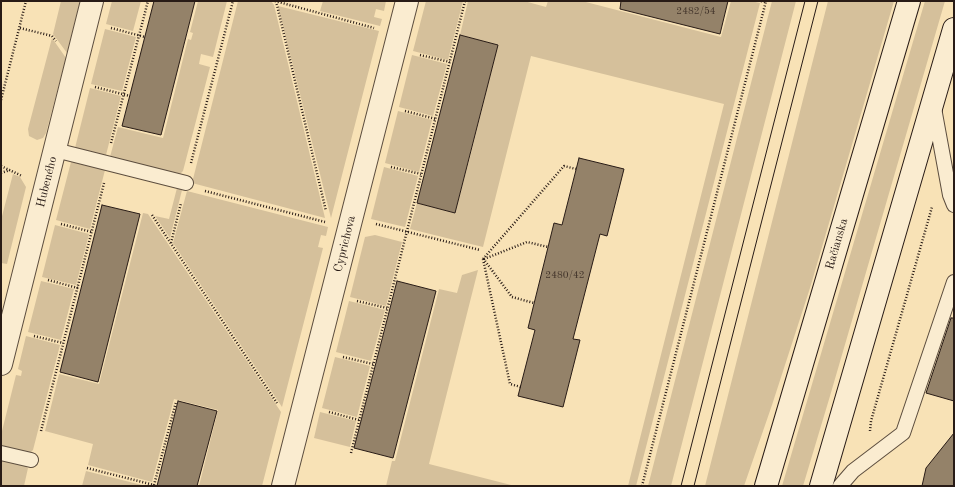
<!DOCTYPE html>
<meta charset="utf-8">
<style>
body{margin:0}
#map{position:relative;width:955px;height:487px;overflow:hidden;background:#f8e2b6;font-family:"Old Standard TT",serif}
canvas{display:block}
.frame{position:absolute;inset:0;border:2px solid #281b16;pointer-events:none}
</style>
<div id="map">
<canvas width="955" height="487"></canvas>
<div class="frame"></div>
</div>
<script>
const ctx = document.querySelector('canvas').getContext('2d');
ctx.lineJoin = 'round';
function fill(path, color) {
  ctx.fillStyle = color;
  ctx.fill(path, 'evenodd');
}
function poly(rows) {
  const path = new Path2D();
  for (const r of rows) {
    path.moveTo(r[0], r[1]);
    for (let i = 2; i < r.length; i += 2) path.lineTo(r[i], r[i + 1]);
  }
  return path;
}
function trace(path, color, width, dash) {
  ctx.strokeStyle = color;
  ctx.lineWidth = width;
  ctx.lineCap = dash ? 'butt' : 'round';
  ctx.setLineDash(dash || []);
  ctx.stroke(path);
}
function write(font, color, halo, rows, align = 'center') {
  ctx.font = font + ' "Old Standard TT",serif';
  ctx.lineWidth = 4;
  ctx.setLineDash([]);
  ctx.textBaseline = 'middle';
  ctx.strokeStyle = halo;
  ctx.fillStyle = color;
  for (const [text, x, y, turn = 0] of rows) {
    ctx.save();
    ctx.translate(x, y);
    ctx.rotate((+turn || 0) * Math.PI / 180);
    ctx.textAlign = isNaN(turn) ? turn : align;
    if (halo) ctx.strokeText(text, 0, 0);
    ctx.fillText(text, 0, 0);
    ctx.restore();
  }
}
const green = poly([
 [61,1,80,1,67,53,53,34],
 [112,1,141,1,133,31,106,24],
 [198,1,227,1,213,57,201,54,199,64,210,67,183,171,181,173,177,173,110,157,118,127,163,138,188,39,191,40,193,33,190,32],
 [238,1,271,1,274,5,325,218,192,183],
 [323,1,386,1,384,11,376,9,374,17,382,19,380,26,320,11],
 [426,1,463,1,448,60,413,51],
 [468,1,524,1,546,7,548,1,582,1,721,37,731,1,751,1,760,3,636,486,628,486,724,104,531,56,483,247,410,229,417,203,455,213,470,157,498,45,460,35],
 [772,1,796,1,671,486,648,486],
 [828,1,894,1,810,288,772,405,744,486,705,486],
 [925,1,945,1,830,396,803,486,782,486],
 [278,6,379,31,331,218],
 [105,29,136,37,122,91,91,84],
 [52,38,66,58,46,133,43,138,37,140,29,136,28,129],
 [412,55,447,64,433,116,399,107],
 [90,88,121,96,106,155,75,148],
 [398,111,432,120,419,172,385,163],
 [71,162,105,170,90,229,56,220],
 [384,167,418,176,405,227,371,219],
 [13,174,20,177,26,187,7,264,1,263,1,220],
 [177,188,182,190,170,238,155,216,169,219],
 [187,191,328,227,326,236,321,235,318,247,323,248,282,407,173,243],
 [143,213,148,214,281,412,262,486,199,486,218,410,174,399,152,482,88,465,93,444,45,431,59,374,99,384],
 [55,225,89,234,76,285,42,277],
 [375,235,402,242,386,306,350,297,365,237],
 [478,270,429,464,515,486,386,486,392,461,395,461,439,289,457,293,462,275],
 [41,281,74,289,61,340,28,332],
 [349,301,385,310,371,361,336,352],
 [26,336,60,345,33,450,30,453,1,445,1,435,16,375,21,376,22,371,18,369],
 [335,357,370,366,357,417,322,408],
 [320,412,356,421,350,447,314,438],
 [1,460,25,466,28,468,24,486,1,486],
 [86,471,146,486,82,486]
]);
const building = poly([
 [154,1,195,1,161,135,122,126,154,1],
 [621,1,728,1,720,34,620,9,621,1],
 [460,35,498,45,455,213,417,203,460,35],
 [579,158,624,169,607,236,600,234,573,339,580,340,563,407,518,396,535,330,528,328,554,223,562,225,579,158],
 [102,205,140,214,98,382,60,372,102,205],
 [397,281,436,291,393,458,354,448,397,281],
 [951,318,954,318,954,401,926,393,951,318],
 [178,401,217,411,197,486,157,486,178,401],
 [954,433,954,486,922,486,926,468,954,433]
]);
const path = poly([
 [275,1,374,28],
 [276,1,326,211],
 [761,1,766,2],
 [20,28,52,36,56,41],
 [111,28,145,37],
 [420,55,450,62],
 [95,87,130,96],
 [1,100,26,1],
 [405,111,436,119],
 [111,143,148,1],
 [191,163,233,1],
 [1,166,22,176],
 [391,167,421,174],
 [1,173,10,170],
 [205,191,325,222],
 [152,215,277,403],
 [61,224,92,232],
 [376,224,480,250],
 [171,243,181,203],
 [483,259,510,384,521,387],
 [483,259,564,166,576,169],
 [484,259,527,242,548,247],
 [485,261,512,297,534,303],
 [48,280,78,288],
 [357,301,387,308],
 [34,336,63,343],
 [343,357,373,364],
 [329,412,359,420],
 [41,431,104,183],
 [870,431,871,421,932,207],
 [351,453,465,1],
 [87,468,154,485,176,402],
 [642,486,766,1]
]);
const service = poly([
 [934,108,950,195,954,205],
 [55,150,186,183],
 [1,453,31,460],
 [840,486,853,471,903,433,954,282]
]);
const minor = poly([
 [1,364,92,1],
 [283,486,407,1]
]);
const secondary = poly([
 [766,486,909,1],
 [821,486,954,29]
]);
const tram = poly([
 [681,486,805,1],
 [694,486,818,1]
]);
const numberNames = [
 ["2482/54",696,11],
 ["2480/42",565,275]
];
const streetNames = [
 ["Hubeného",47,182,-76],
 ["Cyprichova",345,244,-76],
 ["Račianska",837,244,-74]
];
fill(green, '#d5c09b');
fill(building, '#948269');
trace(building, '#281b16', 1);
trace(service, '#5c4d3e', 16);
trace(minor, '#5c4d3e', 24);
trace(secondary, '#281b16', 24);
trace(path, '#281b16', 2.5, [1, 2]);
trace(service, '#faecd0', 14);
trace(minor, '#faecd0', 22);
trace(secondary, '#faecd0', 22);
trace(tram, '#281b16', 1);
write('10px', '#43352b', null, numberNames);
write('12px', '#281b16', '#faecd0', streetNames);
</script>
